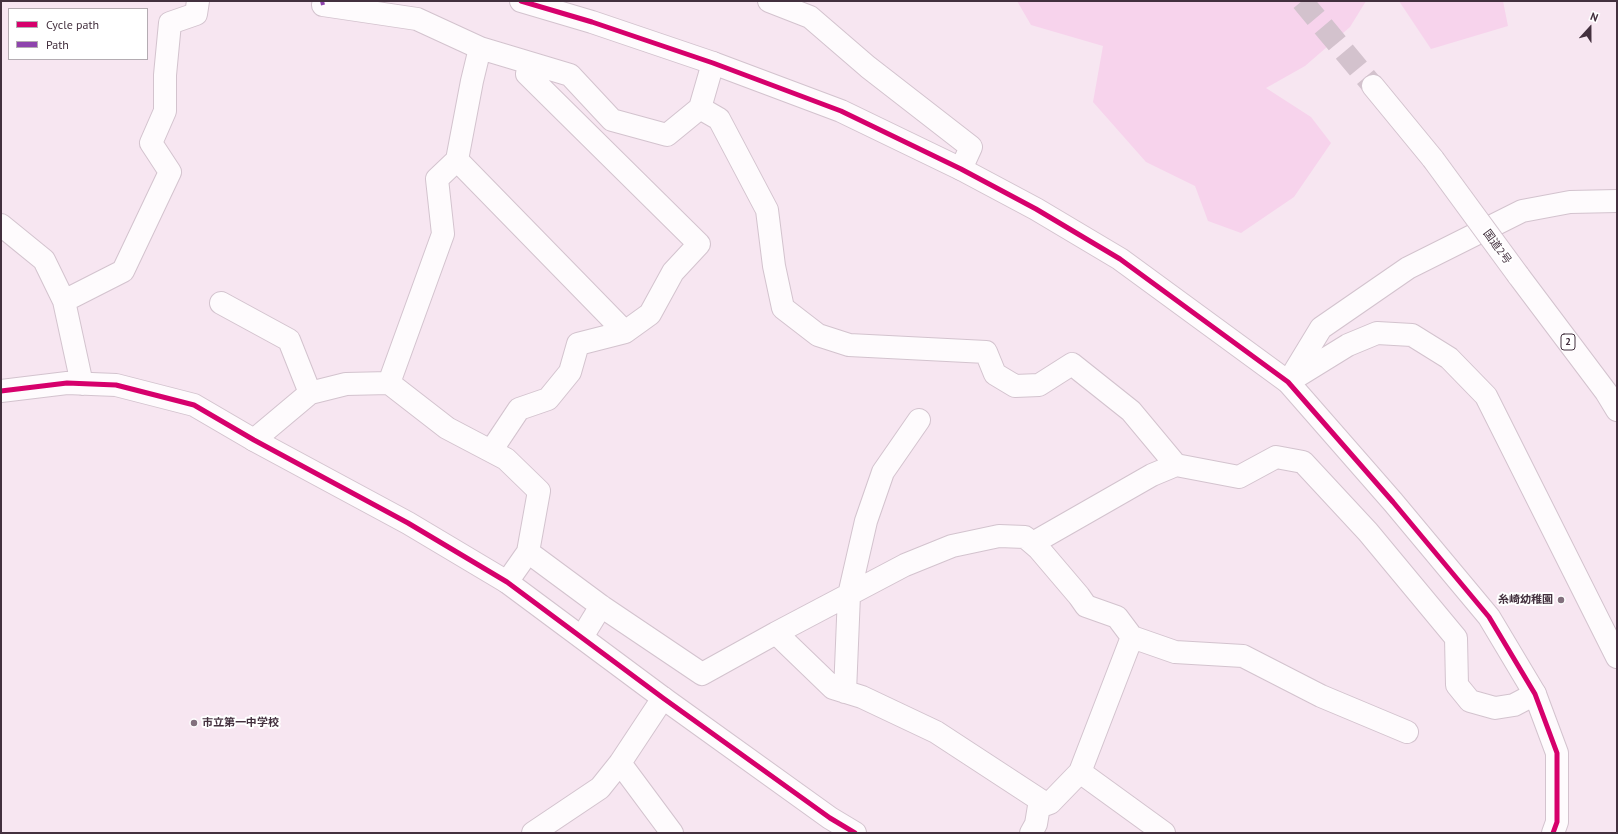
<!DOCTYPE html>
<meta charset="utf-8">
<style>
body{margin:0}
#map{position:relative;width:1618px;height:834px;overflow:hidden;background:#f7e6f1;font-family:"PT Sans",sans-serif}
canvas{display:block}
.frame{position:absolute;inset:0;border:2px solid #43303e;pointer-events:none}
.legend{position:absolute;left:8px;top:8px;width:140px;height:52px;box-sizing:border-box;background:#fff;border:1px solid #b4acb2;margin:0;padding:5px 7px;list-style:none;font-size:12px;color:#43303e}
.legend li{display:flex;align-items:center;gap:8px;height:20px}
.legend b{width:20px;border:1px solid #b4acb2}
.north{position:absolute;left:1570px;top:8px;width:40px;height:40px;-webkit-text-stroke:3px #fff;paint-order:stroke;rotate:21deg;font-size:11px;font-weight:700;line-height:16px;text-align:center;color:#43303e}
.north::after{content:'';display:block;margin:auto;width:14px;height:18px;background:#43303e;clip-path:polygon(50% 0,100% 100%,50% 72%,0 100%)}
</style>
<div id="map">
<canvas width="1618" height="834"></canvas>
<div class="frame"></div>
<ul class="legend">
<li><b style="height:5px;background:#d6006c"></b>Cycle path</li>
<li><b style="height:5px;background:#8e44ad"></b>Path</li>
</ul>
<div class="north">N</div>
</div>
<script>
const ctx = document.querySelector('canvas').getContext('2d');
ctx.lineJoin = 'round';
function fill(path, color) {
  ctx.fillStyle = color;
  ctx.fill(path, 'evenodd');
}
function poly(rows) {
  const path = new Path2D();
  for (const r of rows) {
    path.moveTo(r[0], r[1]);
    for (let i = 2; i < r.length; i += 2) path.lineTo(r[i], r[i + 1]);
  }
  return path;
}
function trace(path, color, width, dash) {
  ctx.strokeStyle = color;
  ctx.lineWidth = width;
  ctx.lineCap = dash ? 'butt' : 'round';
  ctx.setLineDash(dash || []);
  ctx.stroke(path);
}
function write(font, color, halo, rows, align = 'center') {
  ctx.font = font + ' "PT Sans","Noto Sans JP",sans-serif';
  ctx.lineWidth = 4;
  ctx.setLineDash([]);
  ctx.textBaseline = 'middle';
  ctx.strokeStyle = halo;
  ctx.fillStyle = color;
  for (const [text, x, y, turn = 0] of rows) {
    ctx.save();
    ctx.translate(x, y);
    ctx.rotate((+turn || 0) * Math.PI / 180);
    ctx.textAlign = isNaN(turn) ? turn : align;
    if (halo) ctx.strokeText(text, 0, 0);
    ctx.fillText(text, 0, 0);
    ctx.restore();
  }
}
const green = poly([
 [1017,1,1366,1,1350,27,1305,66,1266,88,1311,117,1331,143,1294,197,1241,233,1208,221,1195,186,1146,162,1093,102,1103,46,1031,25],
 [1399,1,1503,1,1508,26,1431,49]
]);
const trunkTunnel = poly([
 [1302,1,1373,86]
]);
const minor = poly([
 [769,1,810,17,868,67,971,147,961,169],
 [323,5,417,19,480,48,570,75,612,120,667,135,700,108,713,63],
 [700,108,719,119,767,210,774,266,783,308,818,335,849,345,986,352,995,374,1015,386,1039,385,1072,364,1131,411,1176,465],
 [457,160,625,332],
 [1,225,44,260,64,301,82,384],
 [64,301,123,271,170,172,151,143,165,111,165,75,170,23,196,14,198,1],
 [221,303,289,340,310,393],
 [389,383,443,234,437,179,457,160,472,81,480,48],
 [1,391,67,383,116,385,194,405,254,440,310,393,346,384,389,383,447,428,506,459,539,491,528,552,507,582],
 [491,451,519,409,548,399,570,372,578,344,625,332,650,314,673,272,699,244,527,74,529,63],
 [1033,543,1152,475,1176,465,1239,477,1276,457,1303,462,1368,532,1456,638,1457,685,1470,701,1495,708,1514,705,1535,694],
 [528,552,601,606,702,674,776,633,833,688,862,697,936,732,1040,800,1036,824,1031,833],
 [776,633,905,565,952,546,999,536,1025,537,1039,549,1079,596,1086,606,1117,617,1132,637,1080,772,1050,803,1039,807],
 [582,637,601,606],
 [1132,637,1175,652,1243,656,1321,696,1407,732],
 [845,692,849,595,866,521,883,472,919,420],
 [620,763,672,833],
 [1080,772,1164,833],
 [533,833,600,788,620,763,663,698]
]);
const tertiary = poly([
 [521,1,592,22,713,63,841,111,961,169,1036,209,1120,259,1288,382,1393,502,1489,617,1535,694,1557,753,1557,822,1553,833],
 [254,440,408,523,507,582,663,698,830,818,855,833]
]);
const trunk = poly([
 [1373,86,1433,159],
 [1518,275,1606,392,1617,410],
 [1290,379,1321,328,1408,268,1522,211,1570,202,1617,201],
 [1288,382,1348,345,1377,333,1412,335,1449,358,1486,396,1617,657]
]);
const trunkBridge = poly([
 [1433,159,1518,275]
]);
const quiet = poly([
 [322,1,323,5]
]);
const cycleway = poly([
 [521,1,592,22,713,63,841,111,961,169,1036,209,1120,259,1288,382,1393,502,1489,617,1535,694,1557,753,1557,822,1553,833],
 [1,391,67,383,116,385,194,405,254,440,408,523,507,582,663,698,830,818,855,833]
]);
const markers = [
 [1561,600,4,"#82707d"],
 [194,723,4,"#82707d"]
];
const shields = [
 [1568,342,14]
];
const shieldNames = [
 ["2",1568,342]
];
const streetNames = [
 ["国道2号",1497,247,54]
];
const poiNames = [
 ["糸崎幼稚園",1553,600],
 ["市立第一中学校",202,723,"left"]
];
fill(green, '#f7d3ec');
trace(trunkTunnel, '#d3c2cd', 22, [22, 11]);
trace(minor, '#d3c3ce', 24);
trace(tertiary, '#d3c3ce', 24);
trace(trunk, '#d3c3ce', 24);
trace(minor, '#fefbfd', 22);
trace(tertiary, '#fefbfd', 22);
trace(trunk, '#fefbfd', 22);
trace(trunkBridge, '#d3c3ce', 24, []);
trace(trunkBridge, '#fefbfd', 22);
trace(quiet, '#8e44ad', 4, [8, 4]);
trace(cycleway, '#d6006c', 5);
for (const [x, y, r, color] of markers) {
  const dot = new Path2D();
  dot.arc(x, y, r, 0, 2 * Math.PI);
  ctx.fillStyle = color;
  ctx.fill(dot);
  trace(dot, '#fff', 1.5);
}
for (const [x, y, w] of shields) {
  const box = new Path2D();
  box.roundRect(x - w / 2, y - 8, w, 16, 3);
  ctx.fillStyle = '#fff';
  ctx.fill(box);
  trace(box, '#43303e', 1);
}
write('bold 10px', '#43303e', null, shieldNames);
write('11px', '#43303e', '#fff', streetNames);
write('bold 11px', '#43303e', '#fff', poiNames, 'right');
</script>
